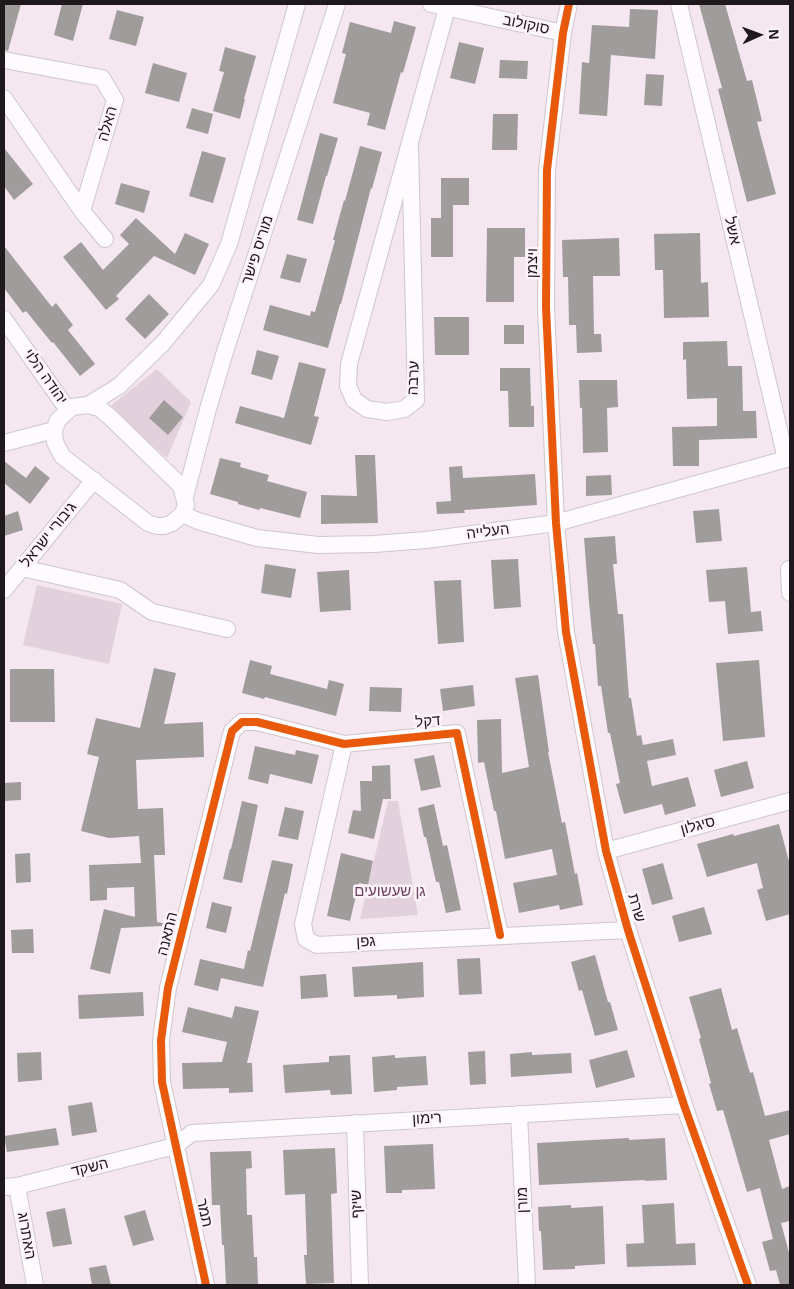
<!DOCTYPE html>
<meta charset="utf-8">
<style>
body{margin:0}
#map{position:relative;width:794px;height:1289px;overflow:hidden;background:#f4e7f0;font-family:Arial,sans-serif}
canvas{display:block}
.frame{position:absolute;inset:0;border:5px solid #1f181d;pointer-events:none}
.north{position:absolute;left:734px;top:10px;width:50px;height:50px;-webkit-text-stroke:4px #fdf4fa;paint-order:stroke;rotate:88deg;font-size:14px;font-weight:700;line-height:20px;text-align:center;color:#1f181d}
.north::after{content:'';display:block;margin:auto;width:18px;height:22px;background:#1f181d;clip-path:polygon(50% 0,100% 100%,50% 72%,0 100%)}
</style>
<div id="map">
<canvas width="794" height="1289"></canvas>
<div class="frame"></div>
<div class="north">N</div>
</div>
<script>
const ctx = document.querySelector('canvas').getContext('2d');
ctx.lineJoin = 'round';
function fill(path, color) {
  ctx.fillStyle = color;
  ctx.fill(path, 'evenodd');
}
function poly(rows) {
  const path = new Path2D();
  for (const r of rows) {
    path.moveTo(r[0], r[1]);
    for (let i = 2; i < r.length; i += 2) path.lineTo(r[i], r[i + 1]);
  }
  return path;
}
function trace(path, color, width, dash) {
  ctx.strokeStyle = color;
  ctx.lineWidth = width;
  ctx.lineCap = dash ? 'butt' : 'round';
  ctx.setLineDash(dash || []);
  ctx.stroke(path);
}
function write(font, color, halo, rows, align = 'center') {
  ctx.font = font + ' Arial,Heebo,sans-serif';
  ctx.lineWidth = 5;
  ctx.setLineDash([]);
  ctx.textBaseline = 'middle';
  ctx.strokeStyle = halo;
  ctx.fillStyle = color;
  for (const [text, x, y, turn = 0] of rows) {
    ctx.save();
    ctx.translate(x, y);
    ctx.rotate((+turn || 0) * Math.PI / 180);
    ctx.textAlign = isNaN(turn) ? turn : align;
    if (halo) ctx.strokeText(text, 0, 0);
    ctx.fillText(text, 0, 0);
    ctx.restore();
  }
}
const green = poly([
 [157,369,191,402,167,458,109,407],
 [37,585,122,604,109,664,23,645],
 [388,801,398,801,418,915,360,919]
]);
const building = poly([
 [4,4,21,4,8,51,4,50],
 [62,4,83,4,73,41,54,35],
 [699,4,725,4,747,81,752,80,762,121,757,122,776,194,747,202,718,89,722,88],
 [630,9,658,10,655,59,611,55,607,116,579,114,582,62,589,63,592,25,629,27],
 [117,10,144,17,136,46,109,39],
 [394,21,416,27,403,73,401,72,385,130,367,125,370,113,333,103,346,54,342,53,350,22,391,33],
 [459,42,484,48,475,84,450,78],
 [225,47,256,56,244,99,245,99,240,119,213,111,224,72,219,71],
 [500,60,528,61,527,79,499,78],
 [153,63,187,73,179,102,145,93],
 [646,74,664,75,662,106,644,105],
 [192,108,213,114,208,134,186,128],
 [493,114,518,114,517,150,492,150],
 [320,133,338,138,327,176,326,176,313,224,297,220],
 [360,146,382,152,372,189,371,188,341,304,340,304,328,348,263,330,270,305,310,316,311,311,315,312,335,240,333,240,344,200,345,201],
 [4,148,33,184,14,200,4,186],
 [202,151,226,158,213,203,189,196],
 [441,178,469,178,469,205,453,205,453,257,431,257,431,218,441,218],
 [121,183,150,191,144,213,115,204],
 [136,218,175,254,185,233,209,244,195,275,154,256,116,296,119,299,106,310,63,257,81,242,103,270,129,244,120,235],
 [487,228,525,228,525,257,514,257,514,302,486,302],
 [700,233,701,283,708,282,709,317,664,318,663,270,655,270,654,234],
 [619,238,620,276,593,276,594,334,601,334,602,352,577,353,576,325,569,325,568,277,563,277,562,240],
 [4,246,52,307,56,303,73,325,68,330,95,364,80,376,53,342,52,343,26,311,23,313,4,288],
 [287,254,307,259,300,283,280,278],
 [149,294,169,314,145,339,125,319],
 [434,317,469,317,469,355,435,355],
 [504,325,524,325,524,344,504,344],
 [727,341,728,366,742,366,743,411,756,411,757,438,699,440,699,466,673,466,672,427,717,426,717,398,687,399,686,359,683,360,683,342],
 [257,350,279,356,272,380,251,374],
 [299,362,326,369,314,416,319,417,311,445,235,423,240,406,284,418],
 [500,368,530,368,531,406,534,406,534,427,509,427,508,391,500,391],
 [579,380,617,380,618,407,607,408,608,452,583,453,582,408,580,408],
 [164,400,183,417,168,435,149,418],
 [355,455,375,455,378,523,321,524,321,495,357,496],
 [220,458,241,463,240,467,269,475,267,481,307,492,300,518,260,508,259,510,238,504,238,502,210,494],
 [4,461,26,478,35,466,50,478,30,504,4,483],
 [462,466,463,478,535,474,537,505,464,510,465,513,437,514,436,502,451,501,449,467],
 [611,475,612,495,586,496,586,476],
 [719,509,722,541,696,543,693,511],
 [18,511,23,530,4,536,4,516],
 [615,536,617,564,613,564,618,614,623,614,629,698,631,698,637,736,641,735,643,745,673,739,676,755,647,761,652,786,688,777,696,806,665,815,662,804,624,814,616,784,620,783,610,733,608,733,601,686,598,686,595,644,593,644,589,602,584,538],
 [518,559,521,607,494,609,491,560],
 [265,564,296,569,291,598,261,593],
 [747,567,751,612,761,611,763,631,728,634,725,601,709,602,706,570],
 [349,570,351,610,320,612,317,572],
 [461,580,464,642,438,644,434,581],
 [250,660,272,666,270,674,327,689,329,680,344,684,336,716,265,697,264,699,242,693],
 [759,660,765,737,723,741,716,663],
 [154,668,176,673,164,724,203,722,204,757,136,760,138,809,163,808,165,855,154,855,157,922,163,923,162,926,121,928,110,974,90,969,104,909,135,917,134,887,107,888,107,900,90,901,89,865,141,863,139,836,109,838,81,831,99,757,87,754,96,718,140,728],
 [10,669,54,669,55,722,10,722],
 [538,675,549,752,548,752,562,823,565,822,575,874,577,873,583,905,560,910,559,905,519,913,513,883,557,875,552,849,505,859,496,811,494,811,484,762,478,763,477,720,501,719,502,773,529,767,515,678],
 [473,685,475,706,443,711,440,689],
 [370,687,402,688,401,712,369,711],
 [255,746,295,755,296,750,319,755,312,784,270,774,268,784,248,779],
 [434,755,441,787,421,791,414,759],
 [747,761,754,788,721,797,714,770],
 [390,765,391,799,383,799,374,839,348,833,353,810,361,811,360,781,372,781,372,766],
 [21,782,21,800,4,801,4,783],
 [242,801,258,805,242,883,223,879,230,849,231,849],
 [434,804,443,846,447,845,461,910,446,913,439,882,436,882,426,837,424,837,418,808],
 [285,807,304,811,298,840,278,836],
 [779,824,790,865,790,914,766,921,757,890,763,888,757,863,707,877,697,844,733,834,734,836],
 [30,853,31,882,16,883,15,854],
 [341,853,373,861,368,885,359,883,350,921,327,916],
 [272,860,293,864,287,894,285,893,263,987,221,978,218,991,194,985,200,959,244,969,248,950,250,951],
 [663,863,673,899,652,905,642,869],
 [212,902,232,907,226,933,206,928],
 [704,907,712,934,679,942,672,916],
 [33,929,34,953,12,953,11,930],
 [595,955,608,1002,610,1002,618,1030,595,1036,582,990,579,991,571,962],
 [480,958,482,994,459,995,457,959],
 [423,962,424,997,397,999,397,995,354,997,352,967],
 [326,974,328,997,301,999,300,976],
 [721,988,732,1030,737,1028,750,1073,753,1072,765,1116,790,1110,790,1134,769,1140,782,1189,790,1186,790,1221,781,1223,790,1256,790,1285,780,1285,776,1270,770,1271,762,1242,773,1239,760,1188,747,1192,723,1110,717,1111,709,1084,711,1083,699,1039,701,1038,689,997],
 [143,992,144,1016,79,1019,78,995],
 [235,1006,259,1011,247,1063,252,1063,253,1092,229,1093,229,1088,183,1089,182,1063,222,1062,227,1042,182,1032,188,1007,232,1018],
 [627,1050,635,1077,596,1088,589,1060],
 [485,1051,486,1084,470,1085,468,1052],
 [41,1052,42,1080,18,1082,17,1053],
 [532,1052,532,1055,571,1053,572,1073,511,1077,510,1054],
 [350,1055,352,1094,331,1095,330,1090,285,1093,283,1065,329,1062,329,1056],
 [395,1055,395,1058,426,1056,428,1085,397,1087,397,1090,374,1092,372,1057],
 [92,1102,97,1132,72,1136,68,1106],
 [56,1128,59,1145,7,1152,4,1136],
 [629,1138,629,1140,665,1138,667,1180,645,1181,645,1180,539,1185,537,1143],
 [433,1144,435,1189,402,1190,402,1193,386,1193,384,1146],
 [335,1148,337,1193,331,1194,334,1283,306,1284,304,1255,307,1255,305,1194,285,1195,283,1150],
 [251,1151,252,1168,246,1169,247,1215,252,1215,254,1257,257,1257,258,1285,226,1285,224,1245,222,1245,220,1205,212,1205,210,1152],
 [674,1203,676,1244,695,1243,696,1265,627,1267,626,1244,644,1243,642,1205],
 [571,1205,571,1208,603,1206,605,1264,575,1266,575,1269,543,1270,541,1231,539,1231,538,1207],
 [65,1208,72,1244,53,1247,46,1212],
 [145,1210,154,1240,133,1246,124,1216],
 [106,1265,111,1285,92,1285,89,1268]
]);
const minor = poly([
 [431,4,563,33],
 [569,4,563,33,547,170,546,307,556,523,566,632,606,851,628,930,684,1105,748,1285],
 [679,4,786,459],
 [4,60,102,78,115,100,82,211],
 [4,98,82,211,105,239],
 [410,146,416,400,404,409,387,412,367,409,354,400,348,386,349,364,447,8],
 [4,319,68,410],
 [88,405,119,386,163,343,211,285,229,244,297,4],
 [88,405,99,408,109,416,181,486,186,505,183,513,178,518,172,523,164,526,157,526,148,523,62,456,55,442,54,430,58,420,72,407,88,405],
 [4,443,54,430],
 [185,497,208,409,224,355,337,4],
 [182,514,198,521,257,538,318,545,374,544,426,540,556,523,790,458],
 [22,568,120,590,152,612,227,629],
 [789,569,790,593],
 [4,590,94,480],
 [344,744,303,924,306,939,317,945,628,930],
 [606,851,790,801],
 [519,1114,527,1285],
 [355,1123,360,1285],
 [17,1186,35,1285],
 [4,1187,17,1186,175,1146,192,1133,684,1105],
 [206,1285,162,1082,161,1040,168,988,232,731,242,722,257,722,344,744,457,733,500,935]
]);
const cycleway = poly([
 [569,4,563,33,547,170,546,307,556,523,566,632,606,851,628,930,684,1105,748,1285],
 [206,1285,162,1082,161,1040,168,988,232,731,242,722,257,722,344,744,457,733,500,935]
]);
const streetNames = [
 ["סוקולוב",526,25,12],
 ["האלה",108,124,-74],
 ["אשל",732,231,77],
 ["מוריס פישר",258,250,-72],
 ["ויצמן",533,263,-89],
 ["יהודה הלוי",45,377,55],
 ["ערבה",414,378,-88],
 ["העלייה",488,532,-7],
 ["גיבורי ישראל",49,535,-51],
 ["דקל",428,722,-5],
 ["סיגלון",698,826,-15],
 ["שרת",636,908,74],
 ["התאנה",168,934,-76],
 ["גפן",366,942,-3],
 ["רימון",427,1119,-3],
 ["השקד",90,1168,-14],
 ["מורן",523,1200,-92],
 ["שיזף",357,1204,-92],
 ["תמר",204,1213,77],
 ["האתרוג",26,1236,80]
];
const parkNames = [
 ["גן שעשועים",390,892]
];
fill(green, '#e2d0dd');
fill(building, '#a19c9c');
trace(minor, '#d0c6cd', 18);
trace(minor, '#fdfbfd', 16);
trace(cycleway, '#e8590c', 8);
write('15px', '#1f181d', '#fdf4fa', streetNames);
write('15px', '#6c3f60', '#fdf4fa', parkNames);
</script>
